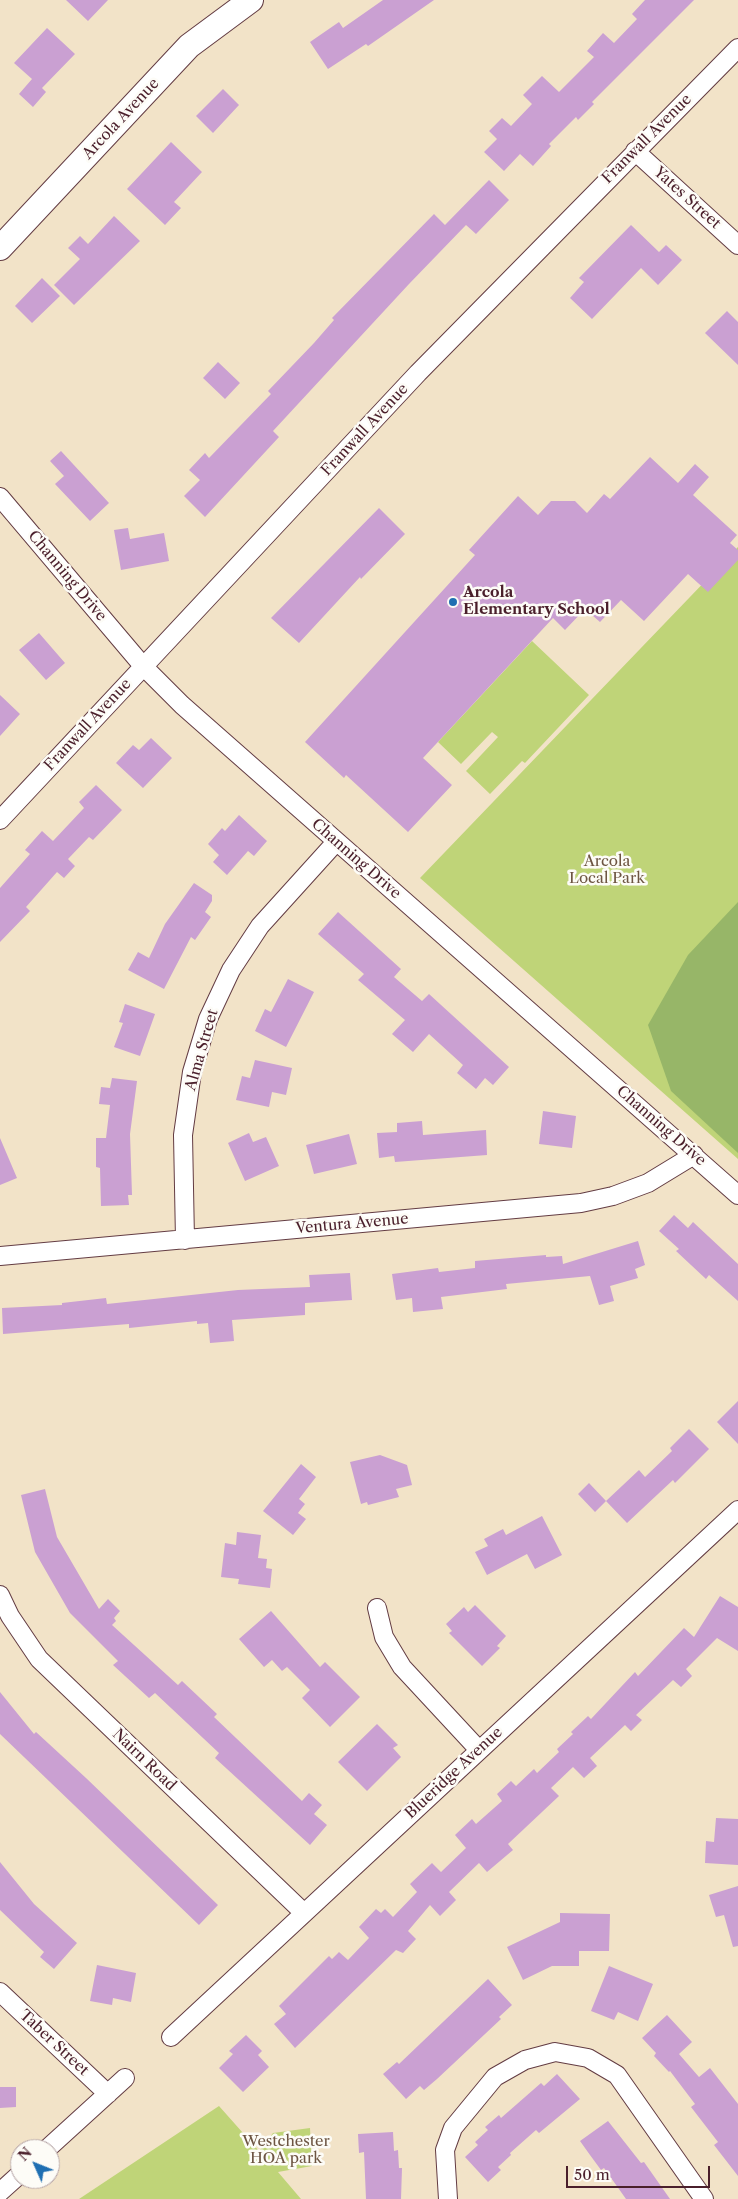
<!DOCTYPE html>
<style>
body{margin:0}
#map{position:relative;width:738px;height:2199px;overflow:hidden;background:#f2e3c8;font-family:"Libre Caslon Text",serif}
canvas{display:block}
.north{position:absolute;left:10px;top:2139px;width:50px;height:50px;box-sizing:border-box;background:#fdfcf7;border:1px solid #b5a4a5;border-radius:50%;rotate:314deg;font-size:14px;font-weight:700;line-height:20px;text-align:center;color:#4a1f2b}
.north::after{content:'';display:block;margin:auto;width:18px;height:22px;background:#1f6fb2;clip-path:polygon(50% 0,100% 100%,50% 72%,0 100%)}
.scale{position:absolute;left:566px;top:2166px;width:144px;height:22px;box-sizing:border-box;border:2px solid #4a1f2b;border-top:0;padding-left:6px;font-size:15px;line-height:18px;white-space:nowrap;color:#4a1f2b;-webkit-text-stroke:4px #fdfcf7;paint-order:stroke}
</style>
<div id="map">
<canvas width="738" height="2199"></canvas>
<div class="north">N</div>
<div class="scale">50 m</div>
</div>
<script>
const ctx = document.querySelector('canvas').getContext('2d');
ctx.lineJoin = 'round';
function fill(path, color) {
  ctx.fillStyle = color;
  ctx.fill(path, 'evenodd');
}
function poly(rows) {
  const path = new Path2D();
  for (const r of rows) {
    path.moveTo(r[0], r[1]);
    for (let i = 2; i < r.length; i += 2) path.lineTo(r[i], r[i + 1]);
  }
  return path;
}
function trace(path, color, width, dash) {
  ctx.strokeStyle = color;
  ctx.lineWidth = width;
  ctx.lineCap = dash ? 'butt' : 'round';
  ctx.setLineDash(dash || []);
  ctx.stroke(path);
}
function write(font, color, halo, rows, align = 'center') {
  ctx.font = font + ' "Libre Caslon Text",serif';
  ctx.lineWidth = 5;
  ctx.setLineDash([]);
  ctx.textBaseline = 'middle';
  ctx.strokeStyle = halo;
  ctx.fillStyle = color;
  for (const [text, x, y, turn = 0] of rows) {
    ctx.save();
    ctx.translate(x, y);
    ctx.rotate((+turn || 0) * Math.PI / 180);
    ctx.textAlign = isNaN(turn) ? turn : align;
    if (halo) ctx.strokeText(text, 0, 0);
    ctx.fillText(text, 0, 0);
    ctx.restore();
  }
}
const green = poly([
 [738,547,738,1159,420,878],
 [532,641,589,695,525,763,522,761,490,794,466,771,498,737,492,732,461,764,438,742],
 [219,2106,259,2151,273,2133,310,2128,312,2166,278,2172,301,2199,79,2199]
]);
const forest = poly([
 [738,902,738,1153,671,1091,648,1025,688,955]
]);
const building = poly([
 [66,0,108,0,88,21],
 [383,0,434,0,368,46,366,44,328,69,310,42,339,22,343,28],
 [645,0,694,0,592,102,594,104,578,120,576,117,549,144,551,146,533,166,520,154,504,171,484,152,497,139,489,131,502,118,511,126,532,104,523,95,542,76,559,92,594,57,587,51,603,33,614,43,637,19,632,14],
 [47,28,75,54,42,88,46,92,33,107,19,94,32,79,14,63],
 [223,89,239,105,213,133,196,116],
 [171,142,202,172,174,202,181,208,165,225,127,189],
 [489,180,509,200,476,234,466,225,409,284,273,431,279,437,205,517,184,496,200,480,189,470,205,453,209,458,271,394,268,391,314,343,334,320,332,318,434,214,445,225],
 [114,216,140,241,74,305,54,285,80,259,68,248,80,236,88,244],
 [631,225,659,252,666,245,682,260,658,285,641,268,592,319,570,298,584,282,579,278],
 [42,278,60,296,32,323,15,306],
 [727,311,738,322,738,365,705,333],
 [218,362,240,383,225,399,203,378],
 [61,451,109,503,90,521,55,484,64,476,50,461],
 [650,457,678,483,695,464,709,477,693,495,737,535,730,543,738,550,738,560,708,592,688,574,644,621,621,600,600,622,585,609,565,630,553,618,423,758,452,785,408,832,346,775,344,778,305,742,475,555,469,550,518,496,538,515,551,501,575,501,587,513,604,494,610,499],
 [379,508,405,534,361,579,360,577,299,643,271,618],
 [128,528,130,539,164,533,169,561,121,570,114,530],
 [39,633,65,663,46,680,19,650],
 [0,695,20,714,0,736],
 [151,738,172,758,143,788,116,763,133,745,139,750],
 [96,785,122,810,93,840,89,837,68,859,75,866,64,878,57,872,26,907,30,911,0,942,0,888,30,854,25,850,42,831,53,841,84,808,79,802],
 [239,815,267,841,254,856,248,851,227,875,213,862,219,855,208,844,222,828,225,831],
 [194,883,212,895,212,901,205,912,211,917,195,940,191,937,164,989,128,970,138,952,149,958,165,924],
 [338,912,401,969,394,977,422,1001,429,994,509,1067,493,1085,485,1078,476,1089,457,1073,463,1065,429,1034,413,1052,392,1034,405,1020,358,980,364,974,318,934],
 [288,979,314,992,286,1047,255,1031,265,1009,271,1012],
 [125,1004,155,1014,140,1056,114,1047,123,1023,119,1022],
 [255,1060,292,1068,286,1095,272,1092,269,1107,236,1100,242,1076,250,1078],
 [112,1078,137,1081,130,1134,132,1195,128,1195,129,1205,101,1206,100,1168,96,1167,96,1138,106,1138,110,1105,99,1104,101,1087,110,1088],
 [543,1111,576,1116,572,1148,539,1144],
 [422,1121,423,1135,486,1130,487,1155,395,1162,394,1156,379,1158,377,1133,397,1132,397,1123],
 [249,1133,253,1142,266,1137,279,1166,245,1181,228,1143],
 [349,1134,357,1164,314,1174,306,1145],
 [0,1138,17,1178,0,1185],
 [674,1215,688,1228,693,1222,738,1264,738,1301,709,1275,706,1279,676,1251,679,1249,659,1231],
 [638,1241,645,1265,635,1269,638,1278,610,1286,614,1301,599,1305,590,1276,506,1284,507,1289,441,1297,443,1309,413,1312,412,1298,396,1300,392,1274,438,1268,439,1272,475,1268,475,1261,546,1255,546,1257,562,1256,563,1264],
 [350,1273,352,1300,305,1303,305,1315,232,1320,234,1341,210,1343,208,1323,197,1324,197,1321,129,1328,129,1324,3,1334,2,1308,62,1305,62,1303,106,1298,107,1304,238,1290,310,1287,309,1275],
 [738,1401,738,1444,717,1422],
 [689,1429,709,1449,675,1483,673,1480,627,1523,606,1501,639,1470,645,1477,672,1451,670,1448],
 [380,1455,407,1465,412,1485,396,1489,399,1497,368,1505,367,1502,361,1504,350,1462],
 [301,1464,316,1477,299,1499,305,1504,298,1513,306,1519,293,1535,263,1511],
 [589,1483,606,1501,595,1512,578,1494],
 [45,1489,57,1537,99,1609,108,1599,120,1611,114,1618,116,1621,112,1625,178,1685,182,1681,217,1714,214,1717,302,1801,309,1793,322,1805,314,1814,327,1825,310,1845,215,1758,219,1753,155,1693,149,1698,113,1665,118,1661,70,1613,35,1552,21,1495],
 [542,1516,562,1555,535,1569,527,1554,487,1575,475,1552,488,1546,484,1539,503,1529,506,1535],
 [237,1532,261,1535,258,1558,267,1559,266,1568,272,1569,270,1588,238,1584,239,1579,221,1577,225,1543,236,1545],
 [720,1596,738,1607,738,1651,717,1638,686,1669,692,1676,681,1687,673,1680,636,1715,642,1720,631,1731,625,1725,590,1758,597,1766,584,1778,573,1767,551,1788,559,1796,508,1844,513,1850,487,1872,479,1863,449,1892,456,1900,440,1916,430,1905,408,1931,416,1939,403,1953,396,1950,295,2048,274,2024,286,2014,279,2006,329,1956,332,1959,339,1952,348,1960,369,1938,359,1927,376,1909,381,1913,385,1909,393,1917,417,1892,410,1884,432,1863,441,1872,466,1848,455,1835,472,1819,476,1824,502,1801,497,1794,511,1781,516,1786,534,1769,537,1773,559,1752,557,1749,573,1734,571,1732,588,1716,591,1719,635,1672,638,1676,684,1628,694,1637],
 [475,1605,506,1636,497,1646,500,1648,482,1666,449,1633,452,1631,446,1624,464,1607,468,1612],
 [271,1611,320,1667,325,1662,360,1697,330,1727,302,1698,310,1690,287,1667,282,1671,272,1660,264,1667,239,1639],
 [0,1692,34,1734,36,1732,86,1778,218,1905,199,1925,0,1734],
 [377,1724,398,1745,393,1748,401,1757,367,1791,338,1762],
 [716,1818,738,1819,738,1865,705,1863,706,1841,714,1842],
 [0,1862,34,1904,77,1943,54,1969,40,1957,44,1952,0,1910],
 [738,1886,738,1946,733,1947,724,1915,716,1917,709,1895],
 [560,1913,610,1914,609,1951,579,1951,579,1966,552,1966,523,1980,507,1947,560,1922],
 [97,1965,136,1973,131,2002,113,1998,112,2005,90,2001],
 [609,1966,653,1984,638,2021,618,2012,614,2020,591,2011],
 [488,1979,512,2005,499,2017,501,2019,437,2079,424,2090,420,2086,406,2099,383,2074,397,2062,399,2064],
 [667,2015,692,2042,679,2054,699,2077,710,2068,738,2104,738,2176,714,2145,718,2142,691,2107,695,2104,670,2071,669,2072,654,2056,656,2053,642,2038],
 [246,2035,262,2051,258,2055,269,2067,243,2092,219,2068,233,2054,229,2051],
 [557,2074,580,2099,539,2133,536,2130,510,2153,511,2155,498,2167,501,2170,488,2182,465,2157,478,2145,475,2142,488,2130,485,2127,499,2115,501,2118,541,2083,544,2086],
 [0,2087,16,2087,16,2107,0,2108],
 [608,2121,641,2163,644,2162,670,2199,626,2199,604,2168,601,2170,590,2155,580,2141],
 [393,2132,394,2151,398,2150,399,2168,402,2168,401,2199,366,2199,364,2152,359,2153,358,2134]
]);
const street = poly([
 [635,151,738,245],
 [0,497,143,666,182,705,738,1195],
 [0,820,418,373,738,48],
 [185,1240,183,1135,192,1072,208,1019,231,970,260,926,336,842],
 [0,1256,581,1203,613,1196,648,1183,694,1155],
 [0,1595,10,1616,39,1659,303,1912],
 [377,1608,384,1637,402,1667,479,1750],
 [0,1992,108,2094],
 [171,2037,738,1510],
 [47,2149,125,2078],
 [0,2192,20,2174],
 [448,2199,445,2150,453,2128,495,2077,525,2060,555,2052,588,2058,617,2075,704,2199]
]);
const secondary = poly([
 [0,248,189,46,251,0]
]);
const markers = [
 [453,602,5,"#1f6fb2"]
];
const streetNames = [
 ["Arcola Avenue",121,119,-47],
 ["Franwall Avenue",647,139,-45],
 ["Yates Street",687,198,42],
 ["Franwall Avenue",365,430,-47],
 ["Channing Drive",67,576,50],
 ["Franwall Avenue",88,725,-47],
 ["Channing Drive",356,859,41],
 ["Alma Street",202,1050,-74],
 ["Channing Drive",661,1126,41],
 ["Ventura Avenue",352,1224,-5],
 ["Nairn Road",144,1760,44],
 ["Blueridge Avenue",454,1773,-43],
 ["Taber Street",54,2043,43]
];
const poiNames = [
 ["Arcola",463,593],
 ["Elementary School",463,610]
];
const parkNames = [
 ["Arcola",607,862],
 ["Local Park",607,879],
 ["Westchester",286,2142],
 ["HOA park",286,2159]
];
fill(green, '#bfd478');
fill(forest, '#97b668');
fill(building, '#caa0d2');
trace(street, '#633c43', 20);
trace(secondary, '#633c43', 26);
trace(street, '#fff', 18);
trace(secondary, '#fff', 24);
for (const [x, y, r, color] of markers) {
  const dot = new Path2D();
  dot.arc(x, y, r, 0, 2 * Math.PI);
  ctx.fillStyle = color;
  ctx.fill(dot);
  trace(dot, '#fdfcf7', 2);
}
write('15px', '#4a1f2b', '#fdfcf7', streetNames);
write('bold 15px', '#4a1f2b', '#fdfcf7', poiNames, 'left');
write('15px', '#6d5542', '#fdfcf7', parkNames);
</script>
